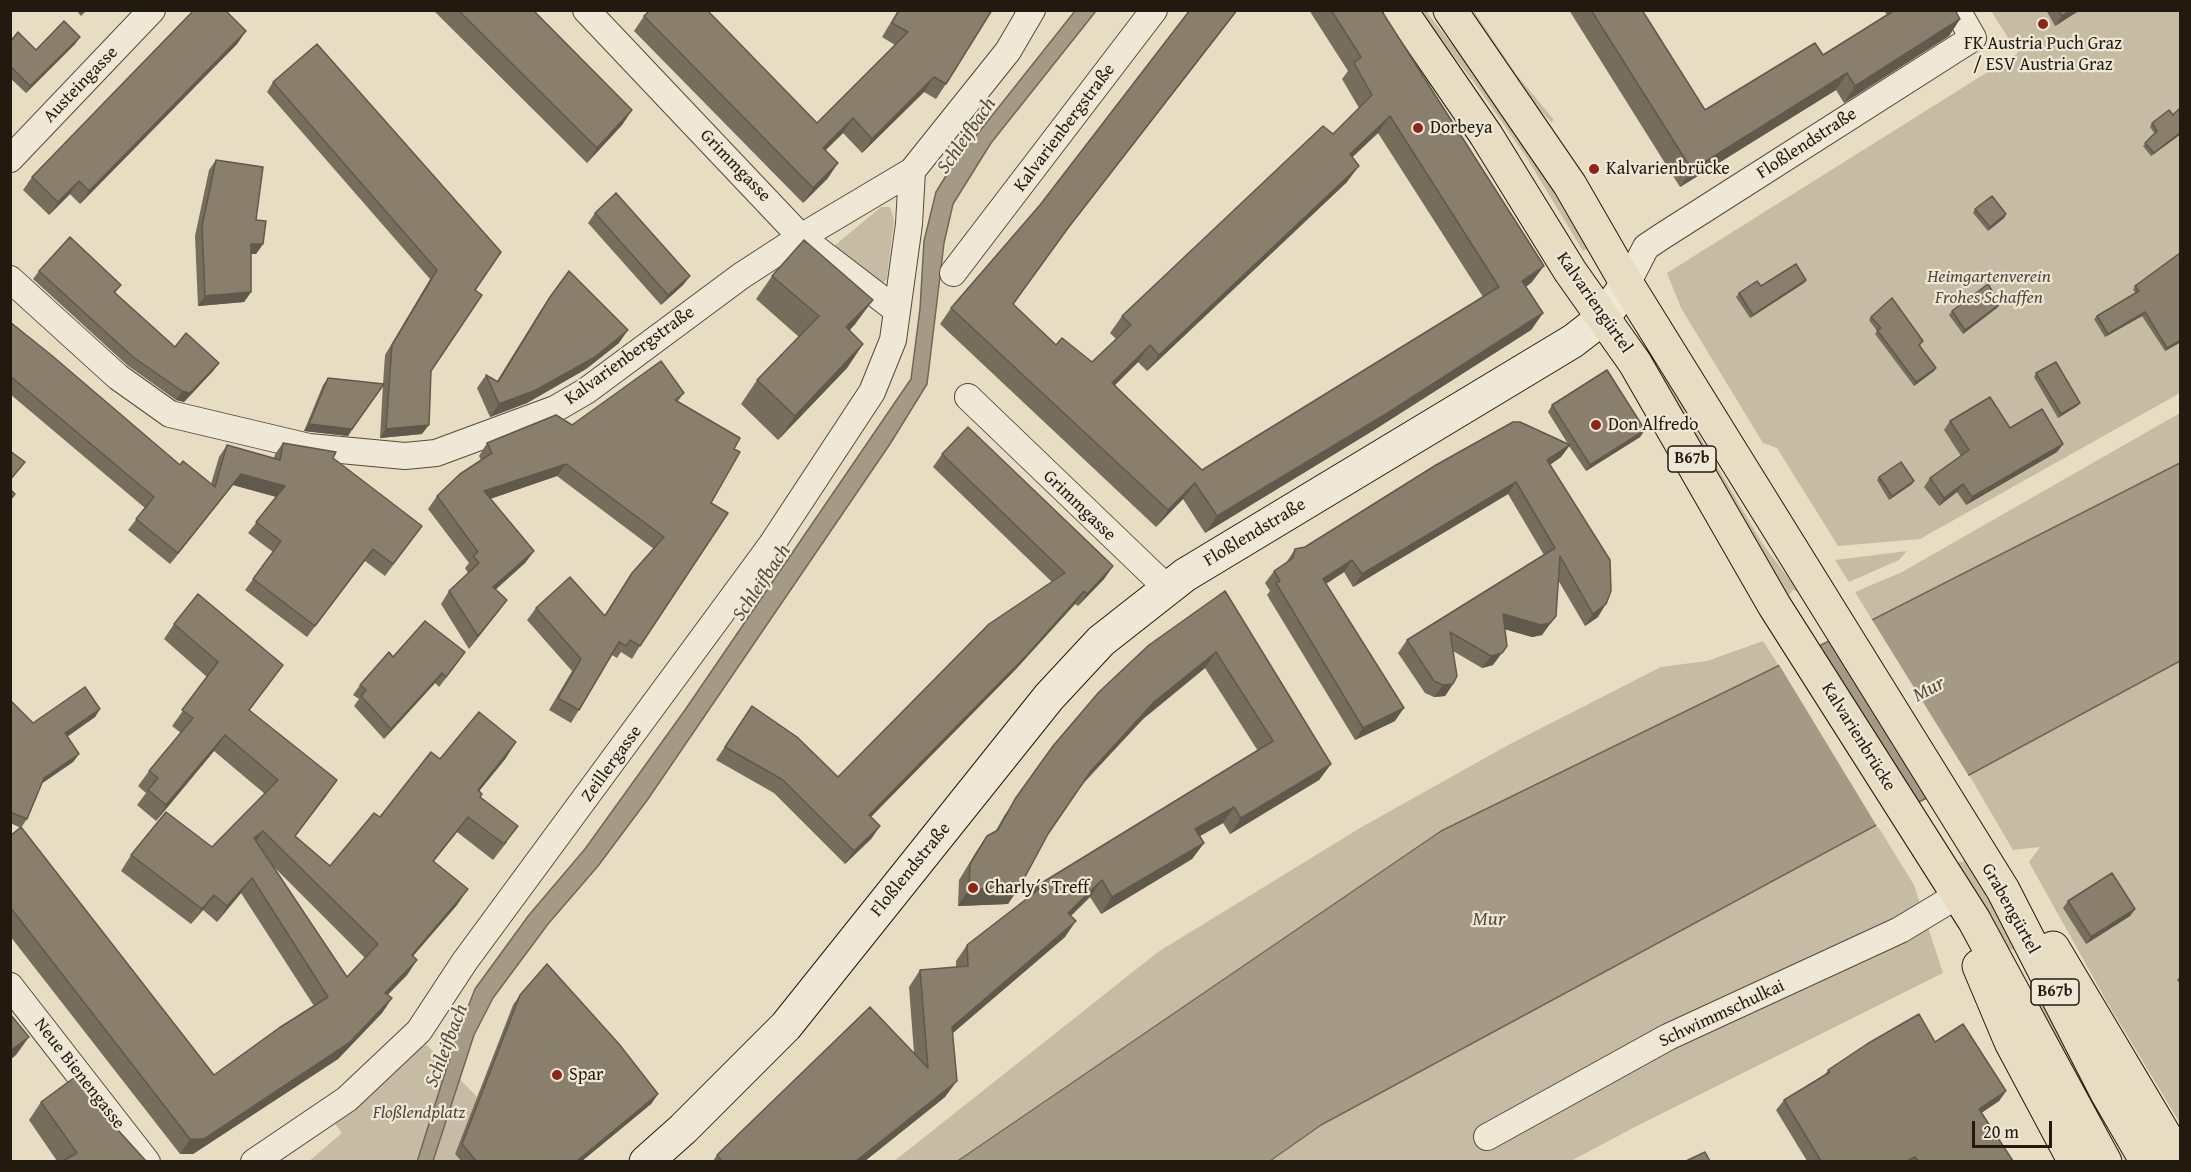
<!DOCTYPE html>
<meta charset="utf-8">
<style>
body{margin:0}
#map{position:relative;width:2191px;height:1172px;overflow:hidden;background:#e8dcc2;font-family:"Gentium Book Plus",serif}
canvas{display:block}
.frame{position:absolute;inset:0;border:12px solid #231a0f;pointer-events:none}
.scale{position:absolute;left:1972px;top:1121px;width:80px;height:27px;box-sizing:border-box;border:3px solid #231a0f;border-top:0;padding-left:8px;font-size:18px;line-height:21px;white-space:nowrap;color:#231a0f;-webkit-text-stroke:4px #f0e8d7;paint-order:stroke}
</style>
<div id="map">
<canvas width="2191" height="1172"></canvas>
<div class="frame"></div>
<div class="scale">20 m</div>
</div>
<script>
const ctx = document.querySelector('canvas').getContext('2d');
ctx.lineJoin = 'round';
function fill(path, color) {
  ctx.fillStyle = color;
  ctx.fill(path, 'evenodd');
}
function poly(rows) {
  const path = new Path2D();
  for (const r of rows) {
    path.moveTo(r[0], r[1]);
    for (let i = 2; i < r.length; i += 2) path.lineTo(r[i], r[i + 1]);
  }
  return path;
}
function trace(path, color, width, dash) {
  ctx.strokeStyle = color;
  ctx.lineWidth = width;
  ctx.lineCap = dash ? 'butt' : 'round';
  ctx.setLineDash(dash || []);
  ctx.stroke(path);
}
function write(font, color, halo, rows, align = 'center') {
  ctx.font = font + ' "Gentium Book Plus",serif';
  ctx.lineWidth = 4.5;
  ctx.setLineDash([]);
  ctx.textBaseline = 'middle';
  ctx.strokeStyle = halo;
  ctx.fillStyle = color;
  for (const [text, x, y, turn = 0] of rows) {
    ctx.save();
    ctx.translate(x, y);
    ctx.rotate((+turn || 0) * Math.PI / 180);
    ctx.textAlign = isNaN(turn) ? turn : align;
    if (halo) ctx.strokeText(text, 0, 0);
    ctx.fillText(text, 0, 0);
    ctx.restore();
  }
}
const green = poly([
 [1418,11,1426,11,1474,73,1530,153,1588,248,1583,251,1525,155,1476,85],
 [1469,11,1474,11,1516,74,1554,120,1551,122,1525,93],
 [1991,11,2180,11,2180,393,1920,539,1838,546,1777,448,1763,443,1681,308,1667,273,2018,53],
 [881,207,890,207,894,220,887,278,880,288,834,246],
 [1656,362,1762,543,1799,592,1793,590,1786,598,1652,365],
 [2180,413,2180,463,1872,620,1855,592,1902,572],
 [1907,551,1899,560,1849,582,1835,560],
 [1763,641,1779,666,1440,831,956,1161,893,1162,1158,952,1360,828,1510,744,1661,667,1707,661],
 [2180,661,2180,1123,2107,1002,2029,862,2040,847,2013,850,1969,775],
 [1877,825,1914,885,1943,973,1633,1128,1571,1161,1270,1162,1321,1125],
 [1965,857,2017,945,2015,950,2009,949,1952,861,1963,862],
 [2032,983,2110,1124,2101,1128,2030,988],
 [426,1044,477,1097,455,1154,461,1161,308,1162,342,1133,333,1121]
]);
const water = poly([
 [1075,11,1096,11,991,143,953,204,944,243,927,384,890,444,648,799,598,866,548,924,493,998,474,1035,433,1161,417,1162,456,1038,475,989,529,915,585,849,685,710,911,379,920,309,924,241,936,192,952,166,1075,11],
 [2180,463,2180,661,1321,1125,1270,1161,956,1162,1441,831,1872,620,2180,463]
]);
const pier = poly([
 [1871,618,1970,778,1930,800,1830,638],
 [1819,643,1918,806,1878,828,1778,663]
]);
const street = poly([
 [586,10,801,237,895,309],
 [10,159,152,10],
 [953,273,1154,10],
 [10,279,118,377,170,414,309,447,405,456,436,453,555,409,586,391,741,276,801,237,912,171,1008,51,1032,10],
 [1627,284,1646,247,1661,237,1973,38,1957,10],
 [968,397,1167,588],
 [10,986,147,1162],
 [1487,1137,1668,1037,1900,930,1958,895],
 [254,1162,347,1099,419,1031,465,961,772,544,872,392,893,340,909,224,912,171]
]);
const secondary = poly([
 [646,1162,683,1129,786,1026,1049,697,1101,641,1185,575,1573,341,1604,317,1627,284]
]);
const primary = poly([
 [1400,10,1486,135,1570,271,1635,363,1774,605,1974,920,2105,1162],
 [1450,10,1570,185,1627,284,2003,890,2107,1093,2147,1162],
 [2053,948,2180,1161],
 [1979,966,2011,1042,2075,1162]
]);
const wall = poly([
 [76,10,87,10,81,16],
 [433,10,533,10,632,110,622,125,587,163],
 [898,10,992,10,946,84,936,99,924,92,862,153,843,133,825,150,828,178,803,203,634,31,644,16,817,123,895,45,882,37],
 [1309,10,1381,10,1532,282,1526,287,1543,313,1531,330,1374,430,1205,533,1183,499,1156,527,940,324,951,308,1056,244,1013,305,1056,345,1092,362,1116,339,1110,333,1122,316,1333,134,1359,108,1342,79,1348,71],
 [1378,133,1483,297,1202,470,1115,385,1138,362,1147,371,1347,182,1352,157],
 [1569,10,1642,10,1705,110,1823,55,1887,15,1884,10,1955,10,1960,19,1949,36,1844,103,1836,90,1680,187],
 [2046,10,2080,10,2055,26],
 [246,31,237,44,80,204,70,194,49,215,23,190,32,177],
 [80,37,75,44,26,93,10,78,10,42,36,50],
 [273,82,475,290,431,371,422,434,380,438,383,384,348,436,304,431,323,385,328,378,383,384,385,355,430,279,267,92],
 [2152,123,2181,134,2151,156,2143,146,2155,134,2150,127],
 [216,160,256,220,263,244,256,254,251,254,251,292,244,302,198,306,195,236,209,170],
 [1975,209,2006,214,2004,218,1988,231,1973,213],
 [595,213,690,276,683,285,661,305,588,223],
 [2181,254,2181,342,2165,351,2142,316,2105,337,2094,319,2097,316,2136,293,2133,290,2135,286],
 [39,271,121,285,115,293,175,347,219,363,213,371,184,402,176,400,127,365,33,279],
 [772,276,856,323,850,330,863,344,847,368,778,440,741,404,757,380,799,337,756,299],
 [1806,280,1804,283,1750,318,1736,297,1739,293,1761,286],
 [550,297,619,343,586,369,527,403,490,417,477,388,486,375,497,381,541,310],
 [1998,307,1963,334,1949,315,1952,311],
 [1871,317,1921,345,1919,346,1936,368,1934,371,1914,386,1875,334,1877,331,1869,320],
 [10,322,180,465,211,484,219,457,227,445,274,458,275,454,283,443,333,458,414,537,385,576,365,561,307,637,245,590,273,552,248,533,276,497,233,485,170,564,128,530,145,508,10,394],
 [2036,373,2077,406,2058,418,2034,377],
 [684,393,678,401,734,449,711,503,640,646,632,659,621,652,617,658,612,655,579,710,571,723,549,710,572,671,527,620,536,608,604,616,632,573,654,549,557,476,490,499,534,551,525,563,495,590,498,612,469,649,441,604,449,591,468,573,465,568,469,563,428,509,437,496,481,460,479,456,487,443,572,425],
 [1552,405,1645,430,1640,437,1586,471,1569,446,1561,457,1550,465,1598,617,1585,626,1558,580,1542,635,1532,637,1504,629,1493,665,1482,668,1453,651,1453,684,1445,696,1434,697,1425,693,1398,653,1407,640,1544,555,1508,494,1353,587,1344,572,1326,584,1395,721,1355,740,1267,595,1270,591,1265,583,1274,571,1286,563,1295,549,1305,547,1568,444,1548,412],
 [1950,421,2010,428,2063,444,2057,452,1966,505,1957,492,1939,506,1924,487,1930,478,1961,456,1944,430],
 [942,454,1113,566,1104,579,1078,606,1075,604,1016,669,871,817,880,826,871,839,845,864,774,793,716,760,743,719,838,777,1052,582,933,467],
 [1879,477,1914,481,1912,484,1889,500,1877,480],
 [1225,591,1331,764,1319,780,1230,834,1223,823,1200,836,1204,843,1192,859,1101,914,1090,897,1071,916,1065,937,953,1033,945,1097,865,1161,713,1161,717,1155,914,1053,909,987,920,970,956,967,956,961,967,945,1026,899,1035,887,1258,751,1205,668,1143,719,1081,786,1048,834,1008,904,958,906,959,880,976,852,987,836,995,832,1004,816,1053,746],
 [174,624,272,680,249,711,326,796,295,836,330,866,440,759,506,758,479,791,480,797,507,842,493,860,457,832,434,861,457,905,413,956,417,960,407,975,388,994,392,998,382,1013,338,1059,193,1154,180,1154,10,936,10,836,214,1075,314,1006,241,893,217,922,203,910,191,924,121,871,131,855,212,847,265,794,214,751,156,821,137,805,146,793,138,786,149,771,181,733,172,726,207,677,164,639],
 [274,867,365,958,347,977],
 [465,652,439,687,435,683,384,739,354,706,359,699,353,695,360,685,393,657],
 [10,700,33,723,100,709,95,717,67,736,79,754,73,762,41,784,27,819,21,828,10,823],
 [2068,901,2135,909,2130,916,2086,944,2063,908],
 [2181,975,2181,986,2177,980],
 [520,995,658,1094,651,1104,582,1161,461,1161,455,1154,513,1005],
 [1935,1042,2006,1091,1999,1101,1981,1113,2013,1161,1807,1161,1776,1110,1784,1100,1824,1076,1828,1070],
 [41,1102,99,1109,146,1161,57,1161,29,1120]
]);
const shadedWall = poly([
 [1237,10,1238,10,1056,244,1068,228],
 [2071,10,2080,10,2055,26,2062,16],
 [1960,19,1949,36,1844,103,1855,86],
 [246,31,237,44,80,204,89,191],
 [80,37,75,44,26,93,30,86],
 [1847,73,1836,90,1680,187,1692,170],
 [934,77,924,92,862,153,872,139],
 [632,110,622,125,587,163,597,148],
 [1390,116,1378,133,1338,171,1350,154],
 [853,118,843,133,813,163,823,148],
 [2181,132,2181,134,2151,156,2154,153],
 [838,163,828,178,803,203,813,188],
 [1359,166,1347,182,1147,371,1159,355],
 [79,181,70,194,49,215,58,202],
 [2006,214,2004,218,1988,231,1990,227],
 [251,244,263,244,256,254,244,254],
 [1544,266,1532,282,1510,298,1522,281],
 [690,276,683,285,661,305,668,295],
 [1806,280,1804,283,1750,318,1753,315],
 [251,292,244,302,198,306,205,296],
 [873,300,856,323,830,351,846,327],
 [2000,304,1998,307,1963,334,1965,330],
 [2145,312,2142,316,2105,337,2108,334],
 [1543,313,1531,330,1374,430,1205,533,1217,516],
 [628,330,619,343,586,369,527,403,490,417,499,404],
 [2181,340,2181,342,2165,351,2167,348],
 [863,344,847,368,778,440,795,416],
 [1150,345,1138,362,1101,399,1112,383],
 [219,363,213,371,184,402,176,400,182,391],
 [1936,368,1934,371,1914,386,1916,382],
 [2080,403,2077,406,2058,418,2061,414],
 [309,424,352,429,348,436,304,431],
 [429,425,422,434,380,438,386,429],
 [1645,430,1640,437,1586,471,1590,465],
 [2063,444,2057,452,1966,505,1972,497],
 [1570,445,1561,457,1539,472,1547,460],
 [566,464,557,476,475,504,484,491],
 [241,474,285,486,277,497,233,485,170,564,178,553],
 [1914,481,1912,484,1889,500,1892,496],
 [1516,482,1508,494,1353,587,1362,574],
 [1195,483,1183,499,1156,527,1168,510],
 [1963,484,1957,492,1939,506,1944,498],
 [534,551,525,563,484,600,493,587],
 [1352,560,1344,572,1315,591,1323,579],
 [1113,566,1104,579,1078,606,1087,594],
 [1084,591,1075,604,1016,669,860,828,869,815],
 [507,600,498,612,469,649,478,636],
 [1606,604,1598,617,1585,626,1593,614],
 [1503,614,1556,616,1542,635,1532,637,1494,626],
 [465,652,458,662,439,687,446,677],
 [1216,652,1205,668,1143,719,1079,787,1091,771,1154,702],
 [1502,653,1493,665,1482,668,1491,656],
 [442,673,435,683,384,739,391,729],
 [1453,684,1445,696,1434,697,1443,685],
 [1404,708,1395,721,1355,740,1363,728],
 [100,709,95,717,60,742,65,733],
 [225,735,214,751,156,821,166,805],
 [516,742,506,758,467,806,478,790],
 [79,754,73,762,38,786,44,778],
 [1331,764,1319,780,1230,834,1241,818],
 [337,780,326,796,284,851,295,836],
 [1234,807,1223,823,1184,845,1195,829],
 [468,817,457,832,422,876,433,861],
 [880,826,871,839,845,864,854,851],
 [263,831,253,846,254,838],
 [1204,843,1192,859,1101,914,1112,897],
 [252,878,241,893,217,922,227,906],
 [1102,880,1090,897,1057,929,1068,913],
 [1035,887,1042,887,1023,903],
 [1019,888,1008,904,958,906,969,889],
 [468,889,457,905,401,970,412,955],
 [214,895,203,910,191,924,202,909],
 [2135,909,2130,916,2086,944,2091,937],
 [1076,921,1065,937,941,1043,952,1027],
 [417,960,407,975,375,1008,385,993],
 [392,998,382,1013,338,1059,193,1154,180,1154,190,1139],
 [29,1037,16,1055,10,1060,10,1051],
 [957,1081,945,1097,865,1161,856,1161],
 [2006,1091,1999,1101,1971,1120,1979,1109],
 [658,1094,651,1104,582,1161,577,1161]
]);
const building = poly([
 [194,10,225,10,246,31,89,191,79,181,58,202,32,177,194,10],
 [458,10,533,10,632,110,597,148,458,10],
 [650,10,707,10,817,123,908,32,892,23,899,10,992,10,946,84,934,77,872,139,853,118,823,148,838,163,813,188,644,16,650,10],
 [1190,10,1237,10,1068,228,1013,304,1056,345,1062,338,1092,362,1131,325,1122,316,1323,126,1333,134,1372,95,1354,63,1361,57,1331,10,1381,10,1544,266,1522,281,1543,313,1386,414,1217,516,1195,483,1168,510,951,308,1040,205,1190,10],
 [1390,116,1499,287,1202,470,1112,383,1150,345,1159,355,1359,166,1350,154,1390,116],
 [1591,10,1642,10,1705,110,1815,43,1823,55,1895,10,1955,10,1960,19,1855,86,1847,73,1692,170,1591,10],
 [2058,10,2071,10,2062,16,2058,10],
 [64,21,80,37,30,86,10,66,10,42,18,32,36,50,64,21],
 [317,44,501,252,475,290,482,295,431,371,429,425,386,429,392,345,437,270,273,82,317,44],
 [2181,107,2181,132,2154,153,2145,143,2157,131,2152,123,2169,110,2173,115,2181,107],
 [216,160,263,167,256,220,266,221,263,244,251,244,251,292,205,296,202,226,216,160],
 [616,193,690,276,668,295,595,213,616,193],
 [1992,196,2006,214,1990,227,1975,209,1992,196],
 [70,237,121,285,114,292,175,347,186,333,219,363,190,393,182,391,133,357,39,271,70,237],
 [804,240,873,300,846,327,863,344,795,416,757,380,819,316,772,276,804,240],
 [2180,253,2181,254,2181,340,2167,348,2145,312,2108,334,2097,316,2139,291,2135,286,2180,253],
 [1796,264,1806,280,1753,315,1739,293,1757,281,1761,286,1796,264],
 [569,271,628,330,595,357,536,390,499,404,486,375,498,382,550,297,569,271],
 [1988,284,2000,304,1965,330,1952,311,1988,284],
 [1892,298,1923,341,1919,345,1936,368,1916,382,1877,330,1881,328,1871,317,1892,298],
 [10,322,50,354,180,465,183,461,215,487,227,445,280,460,283,443,336,452,333,458,422,526,393,564,373,549,315,626,253,579,281,541,256,522,285,486,241,474,178,553,136,519,154,497,10,376,10,322],
 [661,361,684,393,675,400,740,438,734,449,740,452,711,503,728,513,640,646,630,640,626,646,619,642,579,710,558,698,581,659,536,608,570,577,605,616,632,573,664,537,566,464,484,491,534,551,493,587,507,600,478,636,449,591,479,563,473,556,478,552,437,496,460,474,492,453,487,443,556,415,572,425,661,361],
 [2056,362,2080,403,2061,414,2036,373,2056,362],
 [1607,370,1645,430,1590,465,1552,405,1607,370],
 [328,378,384,384,352,429,309,424,328,378],
 [1990,397,2010,428,2042,409,2063,444,1972,497,1963,484,1944,498,1930,478,1969,450,1950,421,1990,397],
 [1513,422,1520,422,1570,445,1547,460,1610,560,1611,591,1606,604,1593,614,1560,556,1556,616,1550,623,1541,625,1503,614,1507,646,1502,653,1491,656,1450,632,1457,676,1453,684,1443,685,1434,681,1407,640,1555,548,1516,482,1362,574,1352,560,1323,579,1404,708,1363,728,1276,583,1280,581,1274,571,1293,558,1295,549,1305,547,1436,465,1513,422],
 [968,427,1113,566,1087,594,1084,591,1026,656,869,815,880,826,854,851,783,780,725,747,752,706,797,737,838,777,989,624,1065,573,942,454,968,427],
 [10,451,25,462,10,480,10,451],
 [1901,462,1914,481,1892,496,1879,477,1901,462],
 [10,489,15,494,10,500,10,489],
 [1225,591,1331,764,1241,818,1234,807,1195,829,1204,843,1112,897,1102,880,1068,913,1076,921,952,1027,957,1081,856,1161,722,1161,717,1155,870,1007,928,1068,920,970,968,966,967,945,1042,887,1035,887,1273,741,1216,652,1154,702,1091,771,1048,834,1019,888,969,889,970,864,987,836,998,830,1015,799,1053,746,1099,692,1149,645,1225,591],
 [198,594,283,665,249,710,337,780,295,836,330,866,374,813,380,817,431,752,440,759,479,712,516,742,478,790,482,794,480,797,518,826,504,844,468,817,433,861,468,889,412,955,417,960,385,993,392,998,349,1043,204,1139,190,1139,10,907,10,836,21,827,214,1075,279,1028,328,997,252,878,227,906,214,895,202,909,131,855,166,812,212,847,278,780,225,735,166,805,148,790,158,778,149,771,193,718,182,710,218,662,174,624,198,594],
 [263,831,378,944,347,977,254,838,263,831],
 [425,621,465,652,446,677,442,673,391,729,361,696,366,690,360,685,389,652,393,657,425,621],
 [85,687,100,709,65,733,79,754,44,778,27,819,10,812,10,700,33,723,85,687],
 [2112,873,2135,909,2091,937,2068,901,2112,873],
 [547,964,619,1044,658,1094,577,1161,476,1161,462,1144,520,995,547,964],
 [10,1014,29,1037,10,1051,10,1014],
 [1919,1014,1935,1042,1963,1024,2006,1091,1979,1109,2013,1161,1918,1161,1915,1157,1907,1161,1821,1161,1784,1100,1830,1072,1828,1070,1867,1044,1919,1014],
 [75,1077,99,1109,146,1161,63,1161,77,1153,41,1102,75,1077],
 [1705,1152,1710,1161,1686,1161,1705,1152]
]);
const markers = [
 [2043,24,6,"#8f2418"],
 [1418,128,6,"#8f2418"],
 [1594,169,6,"#8f2418"],
 [1596,425,6,"#8f2418"],
 [973,888,6,"#8f2418"],
 [557,1075,6,"#8f2418"]
];
const shields = [
 [1692,459,48],
 [2055,992,48]
];
const shieldNames = [
 ["B67b",1692,459],
 ["B67b",2055,992]
];
const poiNames = [
 ["FK Austria Puch Graz",2043,44,"center"],
 ["/ ESV Austria Graz",2043,65,"center"],
 ["Dorbeya",1430,128],
 ["Kalvarienbrücke",1606,169],
 ["Don Alfredo",1608,425],
 ["Charly´s Treff",985,888],
 ["Spar",569,1075]
];
const streetNames = [
 ["Austeingasse",81,85,-46],
 ["Kalvarienbergstraße",1065,128,-53],
 ["Floßlendstraße",1807,144,-33],
 ["Grimmgasse",735,166,46],
 ["Kalvariengürtel",1594,303,55],
 ["Kalvarienbergstraße",630,356,-36],
 ["Grimmgasse",1079,506,44],
 ["Floßlendstraße",1255,533,-31],
 ["Kalvarienbrücke",1858,737,58],
 ["Zeillergasse",612,764,-54],
 ["Floßlendstraße",911,870,-51],
 ["Grabengürtel",2010,909,61],
 ["Schwimmschulkai",1722,1014,-25],
 ["Neue Bienengasse",79,1074,52]
];
const parkNames = [
 ["Heimgartenverein",1989,277],
 ["Frohes Schaffen",1989,298],
 ["Floßlendplatz",419,1113]
];
const waterNames = [
 ["Schleifbach",967,136,-55],
 ["Schleifbach",762,583,-56],
 ["Mur",1929,690,-28],
 ["Mur",1489,920],
 ["Schleifbach",447,1046,-69]
];
fill(green, '#c7bba4');
fill(water, '#a59a85');
trace(water, '#716756', 1.5);
fill(pier, '#e8dcc2');
trace(street, '#544a3c', 28);
trace(secondary, '#231a0f', 35);
trace(primary, '#231a0f', 35);
trace(street, '#f0e8d7', 26);
trace(secondary, '#f0e8d7', 33);
trace(primary, '#e8dcc2', 33);
fill(wall, '#766d5d');
fill(shadedWall, '#60594c');
fill(building, '#897f6c');
trace(building, '#60594c', 1.5);
for (const [x, y, r, color] of markers) {
  const dot = new Path2D();
  dot.arc(x, y, r, 0, 2 * Math.PI);
  ctx.fillStyle = color;
  ctx.fill(dot);
  trace(dot, '#f0e8d7', 2);
}
for (const [x, y, w] of shields) {
  const box = new Path2D();
  box.roundRect(x - w / 2, y - 13, w, 26, 4.5);
  ctx.fillStyle = '#f0e8d7';
  ctx.fill(box);
  trace(box, '#231a0f', 1.5);
}
write('bold 16px', '#231a0f', null, shieldNames);
write('18px', '#231a0f', '#f0e8d7', poiNames, 'left');
write('18px', '#231a0f', '#f0e8d7', streetNames);
write('italic 18px', '#544a3c', '#f0e8d7', parkNames);
write('italic 20px', '#574d3e', '#f0e8d7', waterNames);
</script>
